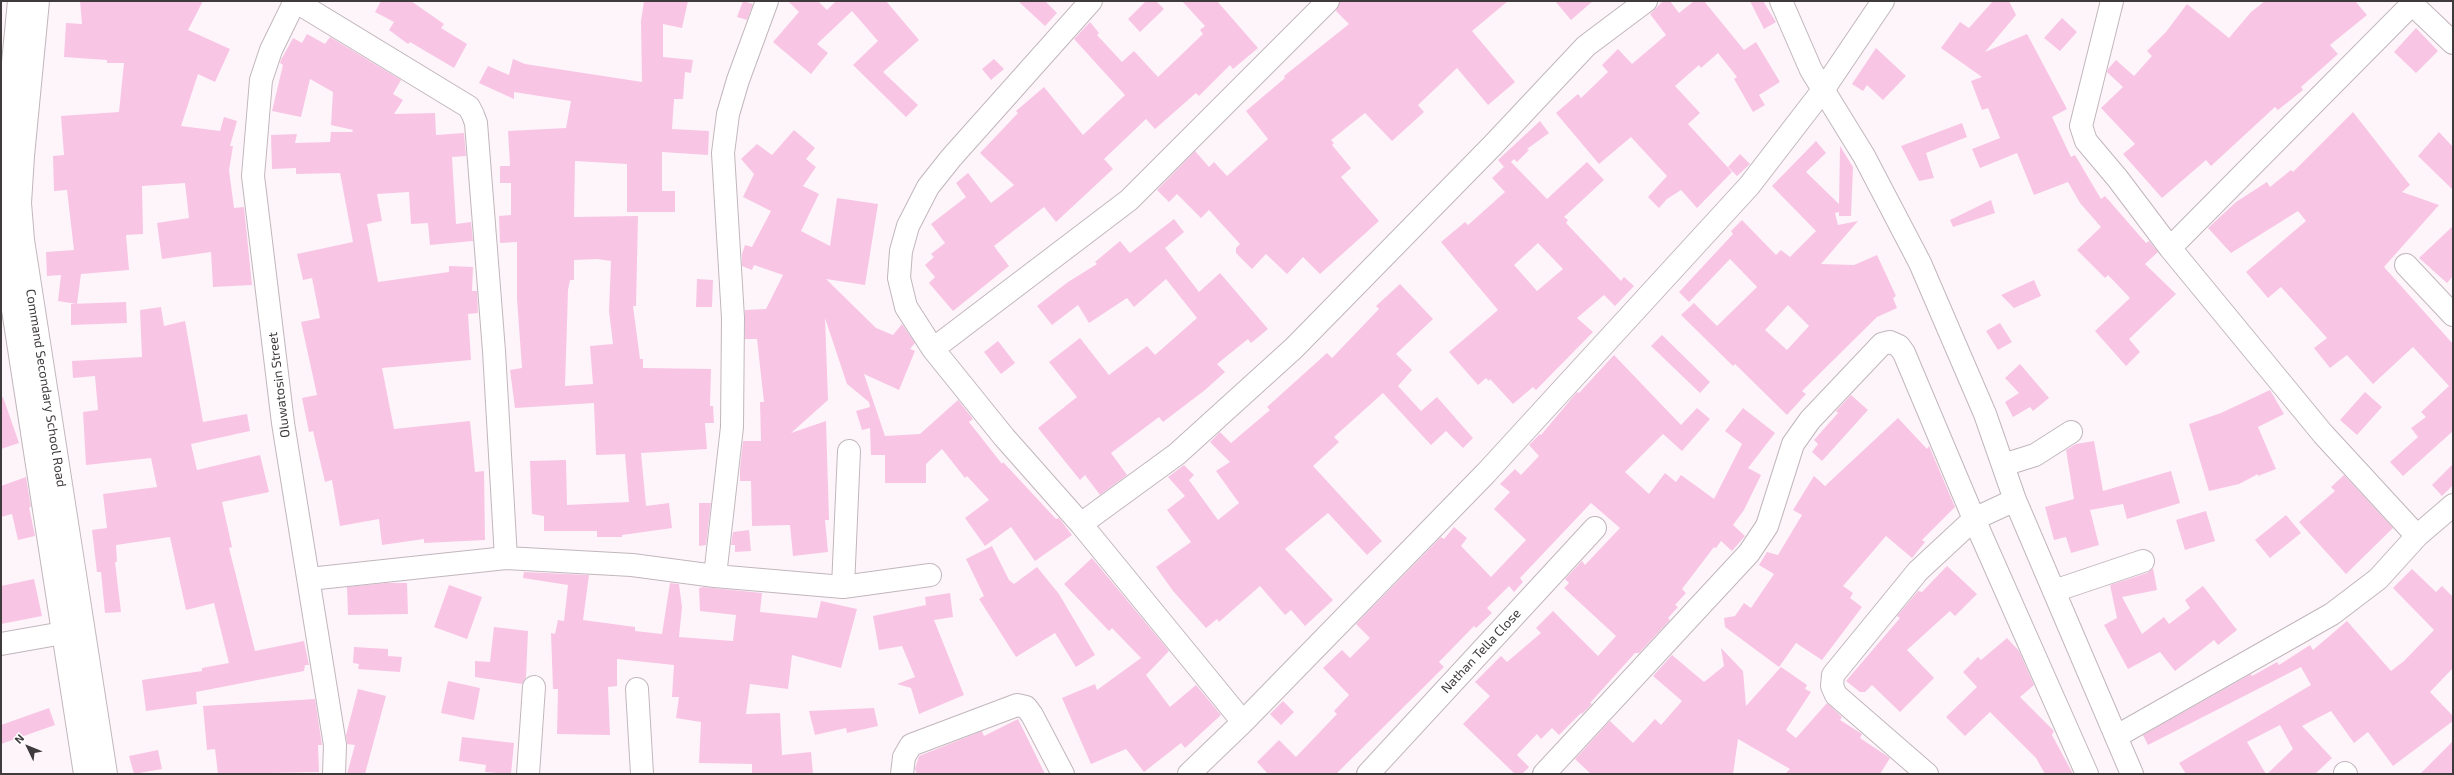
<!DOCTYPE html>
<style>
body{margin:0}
#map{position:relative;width:2454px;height:775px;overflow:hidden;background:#fef5fa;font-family:"Exo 2",sans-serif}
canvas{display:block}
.frame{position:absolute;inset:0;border:2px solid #3f3b3d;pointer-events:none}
.north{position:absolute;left:8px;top:727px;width:40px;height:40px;-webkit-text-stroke:3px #fff;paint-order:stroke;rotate:313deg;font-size:11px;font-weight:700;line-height:16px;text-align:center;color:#3f3b3d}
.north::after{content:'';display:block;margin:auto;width:14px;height:18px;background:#3f3b3d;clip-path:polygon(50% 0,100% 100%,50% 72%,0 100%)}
</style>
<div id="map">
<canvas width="2454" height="775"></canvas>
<div class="frame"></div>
<div class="north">N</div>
</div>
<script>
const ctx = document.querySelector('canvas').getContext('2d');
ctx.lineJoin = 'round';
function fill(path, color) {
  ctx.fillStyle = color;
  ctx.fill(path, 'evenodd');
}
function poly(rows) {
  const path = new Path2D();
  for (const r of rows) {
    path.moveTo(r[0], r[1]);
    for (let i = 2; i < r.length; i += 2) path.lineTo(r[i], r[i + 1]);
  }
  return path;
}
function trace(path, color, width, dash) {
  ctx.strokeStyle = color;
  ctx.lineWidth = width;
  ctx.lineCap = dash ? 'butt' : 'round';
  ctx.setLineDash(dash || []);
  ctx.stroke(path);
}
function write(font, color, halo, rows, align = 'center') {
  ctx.font = font + ' "Exo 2",sans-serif';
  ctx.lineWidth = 3.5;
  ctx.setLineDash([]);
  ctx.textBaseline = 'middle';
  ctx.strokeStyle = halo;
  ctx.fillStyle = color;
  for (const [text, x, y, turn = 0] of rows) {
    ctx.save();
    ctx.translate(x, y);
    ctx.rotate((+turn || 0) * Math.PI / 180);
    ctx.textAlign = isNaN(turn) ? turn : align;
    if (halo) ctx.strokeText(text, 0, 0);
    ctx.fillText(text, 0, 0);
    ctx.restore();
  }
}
const building = poly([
 [80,1,203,1,188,30,230,49,215,82,198,74,181,126,220,131,224,117,237,121,230,146,233,146,229,170,234,208,244,207,252,285,213,287,211,252,162,259,157,223,189,218,185,183,142,186,143,234,126,235,129,270,81,274,77,304,58,301,61,275,47,276,46,252,74,250,67,190,54,191,53,156,64,155,61,116,119,112,124,63,107,63,107,60,64,57,66,23,82,24],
 [381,1,411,1,444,24,441,28,467,44,454,68,410,42,408,44,389,30,394,22,375,12],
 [644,1,688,1,682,28,663,24,663,57,693,60,691,73,685,72,683,99,674,99,672,129,709,131,708,155,662,152,662,191,675,191,675,212,627,212,627,164,575,161,574,217,638,216,636,306,633,306,640,359,643,359,643,368,711,369,710,406,713,406,714,423,705,423,707,449,641,453,646,506,669,503,672,528,622,535,622,537,597,537,597,531,544,531,544,516,532,514,530,461,566,460,567,505,629,502,625,454,596,455,594,403,515,408,510,370,522,368,517,299,517,242,500,243,499,216,511,215,511,183,500,183,500,166,510,166,508,131,566,128,571,101,514,92,514,99,479,83,488,66,509,75,513,59,525,64,642,82,641,21],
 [597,259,611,261,609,311,613,344,590,346,593,384,565,386,568,290,570,280,574,280,574,260],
 [743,1,753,4,747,20,737,17],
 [788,1,818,1,827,10,836,1,886,1,919,40,883,72,918,105,906,117,853,65,878,41,852,11,817,44,828,53,811,74,773,42,799,12],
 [1018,1,1045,1,1057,13,1045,26],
 [1146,1,1156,1,1164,9,1140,32,1128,19],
 [1182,1,1217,1,1258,48,1233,69,1230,65,1199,96,1196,93,1155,129,1146,119,1104,159,1113,169,1056,222,1044,207,994,246,1009,266,953,311,929,283,935,277,925,265,934,257,931,254,945,243,931,224,966,197,956,183,968,173,991,203,1014,185,980,153,1018,113,1016,111,1044,87,1083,135,1125,95,1074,39,1090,22,1099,33,1097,35,1122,62,1134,51,1158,77,1203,34,1200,30,1205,26],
 [1340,1,1508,1,1472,31,1515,82,1488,105,1457,68,1418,105,1424,112,1392,141,1365,113,1331,140,1334,143,1332,145,1351,168,1341,177,1379,221,1320,274,1303,257,1287,274,1266,254,1252,269,1236,253,1236,248,1240,244,1209,210,1201,218,1177,194,1169,202,1157,190,1195,151,1209,167,1214,162,1227,176,1268,139,1246,111,1285,78,1284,76,1349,24,1336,11],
 [1555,1,1593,1,1571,20],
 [1663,1,1670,1,1679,13,1694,1,1704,1,1744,50,1756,42,1780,82,1759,95,1765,105,1753,112,1734,79,1737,77,1718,53,1701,68,1699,65,1675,86,1700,113,1688,124,1732,172,1697,208,1681,190,1667,199,1659,208,1648,197,1667,176,1631,137,1599,164,1556,113,1578,94,1581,98,1608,72,1602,65,1618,49,1632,64,1666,35,1650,14],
 [1750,1,1763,1,1776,22,1764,29],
 [1993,1,2009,1,2016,15,1985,52,2027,34,2067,109,2052,117,2071,157,2075,155,2101,199,2105,196,2146,243,2149,241,2158,252,2145,264,2176,294,2129,339,2140,352,2126,366,2095,331,2130,298,2108,275,2105,278,2077,250,2101,227,2080,203,2068,182,2034,195,2017,153,1980,168,1972,149,2000,138,1988,108,1982,110,1971,81,1982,77,1941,48,1960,22,1969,28],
 [2265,1,2355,1,2367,15,2330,45,2338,54,2301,87,2303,90,2278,110,2275,107,2211,166,2206,160,2162,198,2123,154,2135,144,2101,108,2123,87,2107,72,2108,69,2116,60,2134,76,2152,56,2147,51,2166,32,2187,4,2229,38,2251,12],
 [2062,18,2077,32,2060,51,2044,38],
 [2416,28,2438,51,2416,73,2394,52],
 [307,34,325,44,330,37,401,80,393,94,403,100,394,114,435,113,436,135,464,133,466,156,452,157,456,224,471,222,473,241,430,245,428,223,411,224,409,192,377,194,382,221,367,224,378,282,449,272,449,266,473,267,472,291,477,291,478,313,468,314,471,360,382,368,394,429,470,421,475,472,484,471,485,540,424,543,424,539,382,545,379,519,340,526,332,480,325,482,313,431,309,432,302,398,317,395,301,322,320,318,312,278,303,280,297,254,353,242,340,173,296,174,296,168,272,169,271,135,297,134,295,143,330,142,331,132,352,132,353,130,331,125,333,92,310,79,301,117,272,111,283,65,280,63,281,60,293,38,302,43],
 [1876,48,1906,76,1883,100,1867,85,1863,91,1852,84],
 [994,59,1004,69,991,80,982,69],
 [2353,112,2410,185,2402,192,2439,205,2384,267,2453,344,2453,431,2403,476,2390,462,2418,437,2411,428,2426,417,2421,412,2449,386,2413,347,2373,384,2347,355,2330,368,2314,348,2327,338,2281,287,2268,298,2246,272,2306,221,2298,211,2231,253,2208,228,2236,202,2267,182,2270,187,2291,170,2293,172],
 [1540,121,1549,133,1527,149,1529,150,1517,162,1514,159,1511,162,1547,199,1587,162,1604,180,1564,217,1568,220,1566,223,1621,281,1624,277,1634,286,1615,306,1604,295,1577,318,1593,332,1536,390,1533,387,1513,404,1490,379,1489,381,1486,378,1478,385,1449,352,1498,310,1441,242,1465,222,1468,225,1505,192,1492,178,1506,165,1504,167,1498,160],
 [1538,243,1563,269,1537,291,1514,265],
 [1962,123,1967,137,1926,153,1934,178,1919,181,1901,146],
 [794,130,815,148,806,159,816,167,803,186,819,194,801,231,830,246,837,198,878,204,865,285,826,279,876,328,893,335,902,324,915,343,910,349,915,351,899,390,864,374,885,436,920,434,958,400,973,419,969,422,1002,464,1003,462,1056,519,1059,518,1072,535,1035,561,1011,527,985,546,965,518,989,500,967,476,965,478,942,449,926,464,926,483,885,483,885,455,871,455,870,428,862,430,856,411,870,407,869,402,847,384,825,318,828,400,791,433,826,421,829,520,825,520,828,552,793,556,790,525,752,526,751,481,740,481,740,468,743,441,761,441,760,402,764,402,757,339,745,339,745,310,766,309,783,275,754,265,752,270,742,266,742,254,745,245,752,247,771,211,743,197,754,174,741,159,757,144,772,155],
 [2439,132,2453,147,2453,190,2418,156],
 [1816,141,1826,153,1806,172,1839,204,1840,146,1853,167,1851,216,1839,216,1839,212,1835,213,1838,225,1858,221,1821,264,1854,265,1877,255,1896,296,1893,298,1897,308,1877,317,1802,391,1806,394,1787,415,1735,364,1733,366,1681,315,1694,303,1717,326,1757,287,1730,259,1689,302,1679,292,1733,234,1731,231,1742,220,1776,255,1781,250,1790,257,1816,231,1772,186],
 [1788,305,1809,326,1787,350,1765,330],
 [1740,154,1750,164,1737,176,1728,167],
 [1991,200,1995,213,1953,227,1950,220],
 [1174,219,1184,232,1165,248,1199,292,1220,273,1268,329,1251,343,1248,339,1217,364,1225,372,1205,390,1163,422,1159,417,1111,453,1127,475,1100,495,1085,475,1080,480,1038,428,1077,397,1049,362,1080,338,1109,375,1147,346,1155,355,1197,318,1166,279,1134,307,1127,298,1089,323,1078,305,1052,325,1037,306,1068,282,1097,264,1095,262,1120,241,1130,253],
 [2453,226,2453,276,2447,283,2419,258],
 [697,279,713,280,712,307,696,307],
 [2034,280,2041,296,2014,308,2001,295],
 [1400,284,1433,319,1396,354,1412,370,1398,386,1421,411,1437,397,1473,438,1463,448,1446,431,1431,445,1383,393,1334,437,1339,442,1313,466,1382,541,1367,555,1328,513,1285,549,1333,600,1305,626,1291,610,1285,615,1260,586,1219,622,1217,619,1206,628,1173,591,1156,567,1191,542,1167,510,1185,496,1168,477,1184,465,1194,475,1189,480,1218,520,1239,503,1216,471,1230,462,1210,442,1220,432,1231,443,1270,410,1267,407,1327,353,1332,358,1379,309,1376,306],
 [126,302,127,323,71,325,71,304],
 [161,307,164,326,185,321,203,422,247,414,250,431,191,444,197,470,260,455,269,492,222,502,232,547,229,548,255,651,304,641,309,665,305,665,304,671,196,692,197,704,146,711,142,680,202,671,202,668,229,663,214,603,186,610,170,537,116,545,117,562,115,562,121,612,105,613,101,572,97,572,92,530,107,528,103,494,157,487,151,458,86,465,83,412,98,410,95,376,73,378,72,361,142,357,140,310],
 [2000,323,2012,342,1998,350,1986,331],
 [1662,335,1710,382,1700,393,1651,346],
 [998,341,1015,363,1001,374,984,352],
 [1614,355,1681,425,1697,408,1710,419,1682,451,1663,434,1625,472,1649,494,1665,473,1676,482,1681,475,1714,499,1742,444,1725,431,1743,408,1775,433,1748,468,1761,475,1744,510,1733,525,1745,536,1732,551,1721,541,1716,548,1714,547,1682,589,1686,593,1675,605,1678,607,1668,618,1670,620,1639,653,1635,653,1590,703,1592,704,1582,714,1581,713,1559,735,1552,728,1541,739,1537,734,1517,755,1529,767,1522,774,1515,774,1463,724,1490,696,1475,682,1501,656,1507,662,1541,633,1536,628,1553,611,1598,656,1616,636,1564,588,1569,583,1565,579,1582,561,1585,565,1620,528,1591,503,1520,578,1523,582,1514,592,1509,586,1487,608,1492,613,1476,628,1474,626,1439,662,1444,667,1336,774,1268,774,1257,762,1279,740,1296,757,1337,714,1334,711,1349,695,1323,668,1342,650,1350,658,1370,638,1356,624,1441,537,1444,539,1454,527,1467,538,1461,546,1491,577,1526,540,1494,509,1510,492,1500,484,1515,469,1521,475,1539,456,1529,445,1540,434,1541,435,1577,392,1579,393],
 [2020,364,2049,398,2033,411,2030,407,2013,417,2005,402,2019,393,2005,378],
 [2270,390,2284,414,2258,427,2276,469,2258,476,2258,474,2239,484,2209,491,2189,424,2221,413],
 [2365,392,2382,407,2357,435,2340,420],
 [1851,395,1868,410,1822,461,1812,452,1818,444,1814,440,1838,413,1836,411],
 [3,397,19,443,1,449,1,398],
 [1898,418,1927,449,1929,446,1955,507,1922,540,1925,542,1912,558,1886,536,1843,586,1853,593,1850,598,1862,607,1822,660,1796,643,1779,667,1725,627,1724,618,1735,616,1744,603,1751,608,1774,574,1759,565,1767,552,1778,555,1802,515,1793,510,1814,476,1825,486],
 [2094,441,2103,491,2171,471,2180,503,2127,519,2123,504,2090,510,2099,545,2071,553,2066,537,2054,540,2045,507,2074,499,2066,450,2076,444],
 [2453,464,2453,485,2442,496,2432,485],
 [2344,475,2393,528,2346,574,2299,522,2335,491,2331,487],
 [26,477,31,507,29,507,35,536,18,540,12,514,1,517,1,486],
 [699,503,711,503,706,545,699,546],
 [2206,511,2215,541,2185,550,2176,520],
 [2286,515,2301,533,2270,558,2255,540],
 [749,530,751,551,735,552,735,545,731,545,733,532],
 [992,546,1009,580,1014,584,1037,567,1059,594,1095,655,1076,667,1055,633,1016,657,979,599,984,596,966,559],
 [1092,558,1169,651,1146,675,1170,707,1196,685,1221,715,1185,748,1181,743,1144,772,1126,749,1091,764,1062,698,1095,684,1097,690,1141,658,1112,628,1109,631,1064,584],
 [1947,566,1977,594,1955,616,1950,611,1907,650,1934,678,1900,712,1872,685,1865,692,1860,692,1846,681,1900,618,1897,616,1918,591,1922,592],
 [2153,568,2157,590,2122,597,2142,634,2164,617,2169,624,2190,608,2185,600,2203,586,2237,630,2218,645,2214,640,2175,671,2160,652,2128,669,2104,625,2117,618,2110,585,2147,573],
 [2412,569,2436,592,2442,586,2453,597,2453,668,2430,692,2453,716,2453,721,2393,766,2368,732,2354,743,2331,711,2302,726,2332,758,2315,774,2267,774,2293,749,2280,725,2247,742,2266,774,2186,774,2179,763,2311,685,2301,667,2148,745,2143,735,2251,674,2252,676,2277,662,2279,665,2310,645,2313,650,2347,621,2391,671,2404,661,2434,630,2393,588],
 [524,572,589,575,583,620,635,627,635,631,662,634,670,583,679,584,682,607,679,637,733,641,736,615,700,611,699,588,703,587,762,593,760,612,817,618,821,601,857,609,841,668,792,655,788,689,750,684,746,714,780,713,782,755,811,752,813,774,752,774,752,764,699,763,701,722,676,718,679,697,672,697,674,665,617,659,617,686,608,687,610,735,557,734,558,689,553,689,551,633,555,634,558,620,564,621,568,585,523,578],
 [34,579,42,616,1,624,1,586],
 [386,583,407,583,408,614,348,615,347,587],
 [449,585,482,597,467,639,434,627],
 [950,593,953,617,934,620,964,695,919,714,911,688,897,684,915,677,902,646,879,650,873,616,926,605,925,597],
 [494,627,528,631,526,677,522,684,475,677,475,661,490,662],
 [2007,638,2019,651,2034,685,2020,697,2054,731,2052,735,2073,774,2045,774,2036,758,1990,712,1965,736,1946,717,1977,687,1963,672,1978,657,1981,660],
 [354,647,388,649,388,656,402,657,400,672,358,669,359,664,353,663],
 [1721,648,1743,671,1746,706,1781,667,1807,685,1805,689,1811,692,1786,730,1796,738,1827,703,1842,717,1840,720,1862,734,1860,738,1890,758,1880,774,1785,774,1790,769,1738,739,1733,774,1591,774,1575,759,1610,721,1633,743,1655,719,1661,725,1682,701,1653,676,1672,655,1704,682,1724,666],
 [448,681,480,688,474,720,441,713],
 [358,689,386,696,365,774,347,774,355,745,347,744,346,735],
 [315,699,322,745,318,745,319,772,218,774,215,749,207,750,203,706],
 [1283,701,1294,712,1281,725,1270,714],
 [49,708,55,725,1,744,1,725],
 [874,708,878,726,847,733,846,728,815,735,809,711],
 [1018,719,1045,774,917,774,915,769,919,756,982,731,984,736],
 [462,737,514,743,511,774,485,772,486,765,459,761],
 [2453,741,2453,774,2420,774],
 [158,750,162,769,134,774,129,756]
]);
const minor = poly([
 [295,1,271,50,261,80,253,176,283,423,335,745,334,774],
 [295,1,469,107,473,115,476,123,494,351,506,558],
 [1091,1,951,158,928,187,908,226,901,251,899,278,906,307,933,349,1004,437,1081,524,1243,722],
 [1781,1,1811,70,1864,156,1920,263,1985,414,2015,500,2132,774],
 [2112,1,2081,126,2086,141,2118,179,2170,248,2323,434,2417,536],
 [2409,1,2453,43],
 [2170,248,2415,1],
 [2406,265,2453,315],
 [933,349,1129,200,1328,1],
 [2003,465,2035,455,2071,432],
 [1081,524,1177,454,1294,348,1493,145,1586,46,1646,1],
 [715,576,732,427,733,318,723,153,728,114,738,80,767,1],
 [309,579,506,558,632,565,715,576,843,587,930,575],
 [843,587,849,451],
 [2054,591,2143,561],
 [1,644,63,633],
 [637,689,642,774],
 [2117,736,2332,614,2378,579,2417,536,2453,505],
 [2345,773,2346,774],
 [528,774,534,687],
 [902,774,904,757,911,745,1017,705,1026,707,1032,715,1063,774],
 [1189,774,1243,722,1486,473,1749,186,1823,90,1883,1],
 [1368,774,1595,528],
 [1544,774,1749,553,1767,526,1793,444,1810,420,1882,344,1890,342,1899,346,1904,353,1974,519,2087,774],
 [1927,774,1836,695,1832,686,1833,675,1918,571,1974,519,2015,500]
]);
const major = poly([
 [19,1,3,165,2,239,85,774],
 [38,1,23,156,20,203,23,240,106,774]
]);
const streetNames = [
 ["Oluwatosin Street",279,385,-97],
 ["Command Secondary School Road",46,388,81],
 ["Nathan Tella Close",1481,651,-47]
];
fill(building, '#f9c5e5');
trace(minor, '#c1b6bc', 24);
trace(major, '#c1b6bc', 24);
trace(minor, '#fff', 22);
trace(major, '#fff', 22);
write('13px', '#3f3b3d', '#fff', streetNames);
</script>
